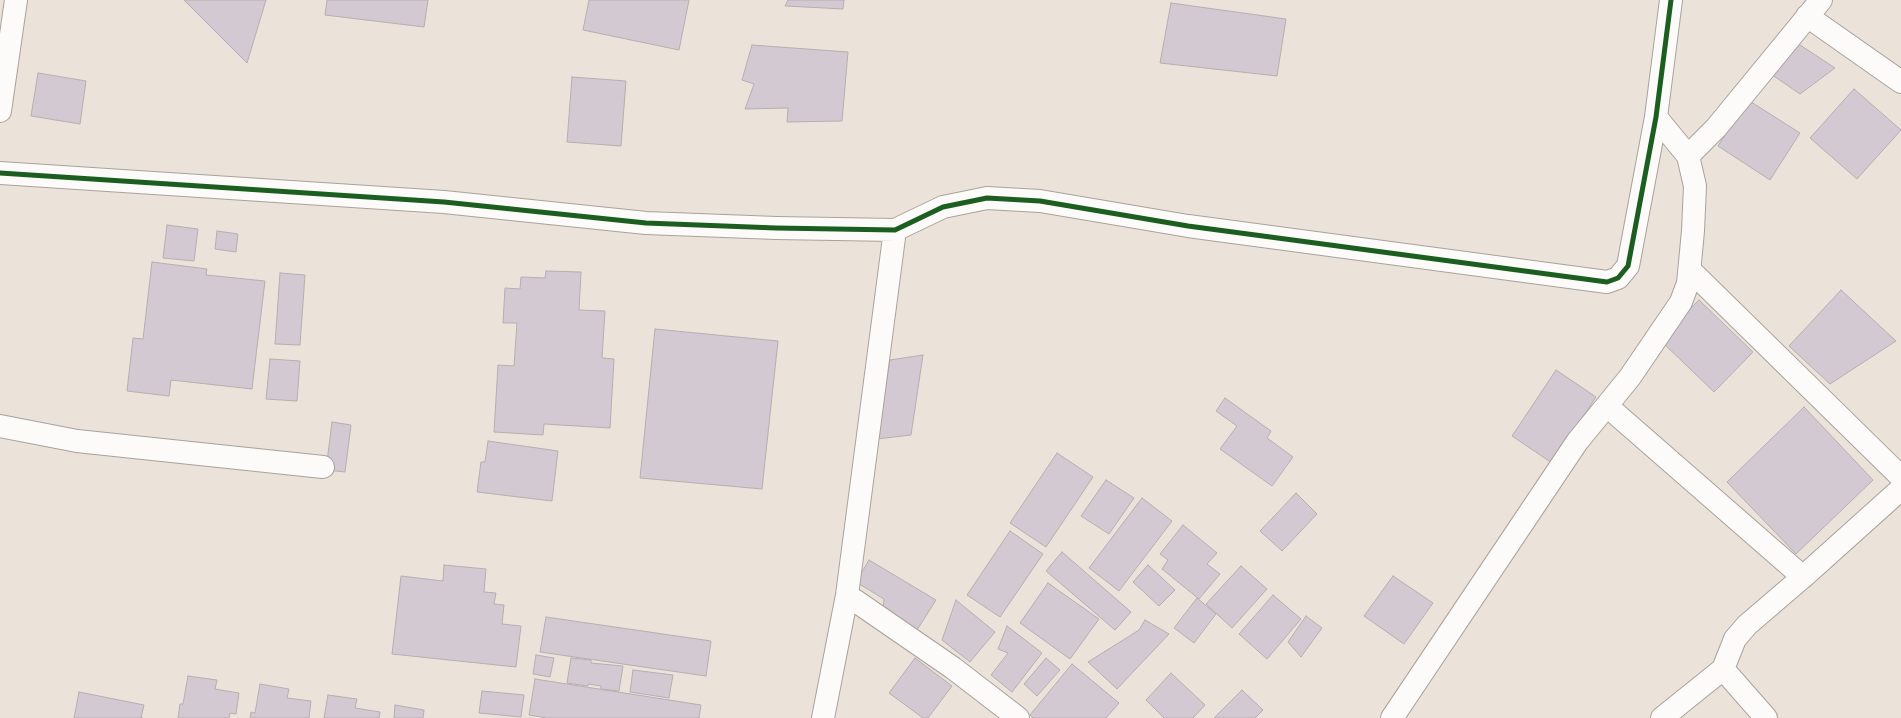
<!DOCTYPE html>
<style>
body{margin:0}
canvas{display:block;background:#ebe2da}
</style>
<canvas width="1901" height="718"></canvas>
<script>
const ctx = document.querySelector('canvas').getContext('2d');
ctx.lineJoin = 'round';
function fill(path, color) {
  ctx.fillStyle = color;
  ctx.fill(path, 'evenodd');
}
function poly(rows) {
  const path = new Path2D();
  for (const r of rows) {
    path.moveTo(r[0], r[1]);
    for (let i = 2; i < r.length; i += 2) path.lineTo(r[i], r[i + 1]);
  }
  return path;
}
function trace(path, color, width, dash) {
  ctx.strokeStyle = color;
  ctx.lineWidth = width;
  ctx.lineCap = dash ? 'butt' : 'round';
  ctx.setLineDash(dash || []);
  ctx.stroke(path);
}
const building = poly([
 [184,0,266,0,247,63,184,0],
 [327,0,428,0,424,27,325,15,327,0],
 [589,0,689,0,679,50,583,30,589,0],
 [788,0,844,0,843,9,785,6,788,0],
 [1171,3,1286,19,1277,76,1160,63,1171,3],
 [1791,39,1835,68,1800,94,1768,72,1791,39],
 [752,45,848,52,842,121,787,122,788,108,745,109,754,84,742,80,752,45],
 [38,73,86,81,80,124,31,116,38,73],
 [572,77,626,81,621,146,567,142,572,77],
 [1854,89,1901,130,1857,179,1810,138,1854,89],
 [1748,100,1800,133,1770,180,1718,146,1748,100],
 [167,225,198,229,194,261,163,258,167,225],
 [217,231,238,234,236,252,215,249,217,231],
 [152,262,207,269,206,275,265,281,252,389,171,380,169,396,127,391,133,338,143,339,152,262],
 [546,271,581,272,579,310,605,311,602,358,614,359,610,428,544,424,543,435,494,432,498,365,514,366,517,323,503,323,505,288,520,289,521,277,545,278,546,271],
 [280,273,305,275,300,345,275,344,280,273],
 [1841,290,1896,341,1830,384,1789,346,1841,290],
 [1699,300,1753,352,1714,392,1660,340,1699,300],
 [655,329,778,341,762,489,640,478,655,329],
 [923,355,911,435,877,439,890,360,923,355],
 [270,359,300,361,297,401,266,399,270,359],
 [1556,370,1596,397,1552,463,1512,436,1556,370],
 [1225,398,1271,431,1267,438,1293,457,1272,486,1220,449,1237,426,1216,411,1225,398],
 [1804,407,1873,480,1796,554,1727,482,1804,407],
 [332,422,351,425,345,472,326,470,332,422],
 [488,441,558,451,552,501,477,492,481,462,485,462,488,441],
 [1057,453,1093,477,1046,547,1010,523,1057,453],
 [1106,480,1134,498,1109,534,1081,516,1106,480],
 [1296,493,1317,514,1282,551,1260,531,1296,493],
 [1142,498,1172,521,1119,591,1089,568,1142,498],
 [1183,525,1217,553,1207,564,1220,574,1199,599,1162,569,1168,560,1160,554,1183,525],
 [1010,531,1043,554,1000,617,967,595,1010,531],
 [1062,552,1131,612,1115,630,1046,571,1062,552],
 [869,560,936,600,917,630,883,609,884,599,856,582,869,560],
 [444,565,486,569,484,592,496,593,494,604,504,605,502,624,521,626,516,667,392,654,401,576,443,581,444,565],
 [1148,565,1175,590,1159,606,1133,582,1148,565],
 [1241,566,1267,589,1232,628,1206,604,1241,566],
 [1393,576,1433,603,1404,644,1364,616,1393,576],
 [1048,583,1099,619,1070,659,1020,623,1048,583],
 [1273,595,1301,619,1267,659,1239,634,1273,595],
 [1197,598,1216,614,1194,643,1174,628,1197,598],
 [956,600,995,632,970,662,942,640,956,600],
 [1306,616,1322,628,1301,657,1288,642,1306,616],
 [546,617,711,641,706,676,540,652,546,617],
 [1145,620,1169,634,1117,689,1088,662,1139,630,1145,620],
 [1007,626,1042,653,1012,692,991,675,1008,653,998,649,1007,626],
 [536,655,554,658,550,677,533,674,536,655],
 [571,658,591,660,591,663,623,666,619,691,601,689,601,686,588,684,588,686,567,683,571,658],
 [915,658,952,686,928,718,923,718,889,693,915,658],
 [1046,658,1060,670,1037,696,1024,684,1046,658],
 [1072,664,1119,703,1106,718,1033,718,1030,715,1072,664],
 [633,670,673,675,669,698,630,692,633,670],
 [1171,673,1205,705,1193,718,1164,718,1146,700,1171,673],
 [188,676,217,680,215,689,239,693,236,714,230,713,229,718,178,718,180,704,183,704,188,676],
 [535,679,701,705,699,718,547,718,529,715,535,679],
 [260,684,289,689,287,698,311,701,309,718,250,718,251,712,255,713,260,684],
 [1242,690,1263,710,1255,718,1214,718,1242,690],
 [482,691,524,695,521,717,479,713,482,691],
 [79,692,144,705,141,718,143,718,74,718,79,692],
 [328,695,357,699,355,708,380,712,379,718,324,718,328,695],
 [395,705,424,710,423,718,394,718,395,705]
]);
const street = poly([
 [1807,16,1901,82],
 [0,111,16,0],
 [1688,156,1716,128,1821,0],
 [0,173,444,202,646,223,776,228,895,230,943,207,987,198,1040,201,1188,226,1607,282,1618,278,1628,266,1656,117,1671,0],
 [1690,270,1901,477],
 [1607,406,1803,577],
 [0,426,77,441,323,467],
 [847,595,953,668,1018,718],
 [1723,669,1766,718],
 [823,718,847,595,895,230],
 [1392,718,1577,442,1630,377,1681,302,1688,283,1693,231,1695,186,1688,156,1656,117],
 [1662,718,1723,669,1735,639,1747,625,1803,577,1901,489]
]);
const cycleway = poly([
 [0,173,444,202,646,223,776,228,895,230,943,207,987,198,1040,201,1188,226,1607,282,1618,278,1628,266,1656,117,1671,0]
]);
fill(building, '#d2c9d2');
trace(building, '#b5afaf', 1);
trace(street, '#a9a29c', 24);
trace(street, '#fcfbf9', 22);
trace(cycleway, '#1b5e20', 5);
</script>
